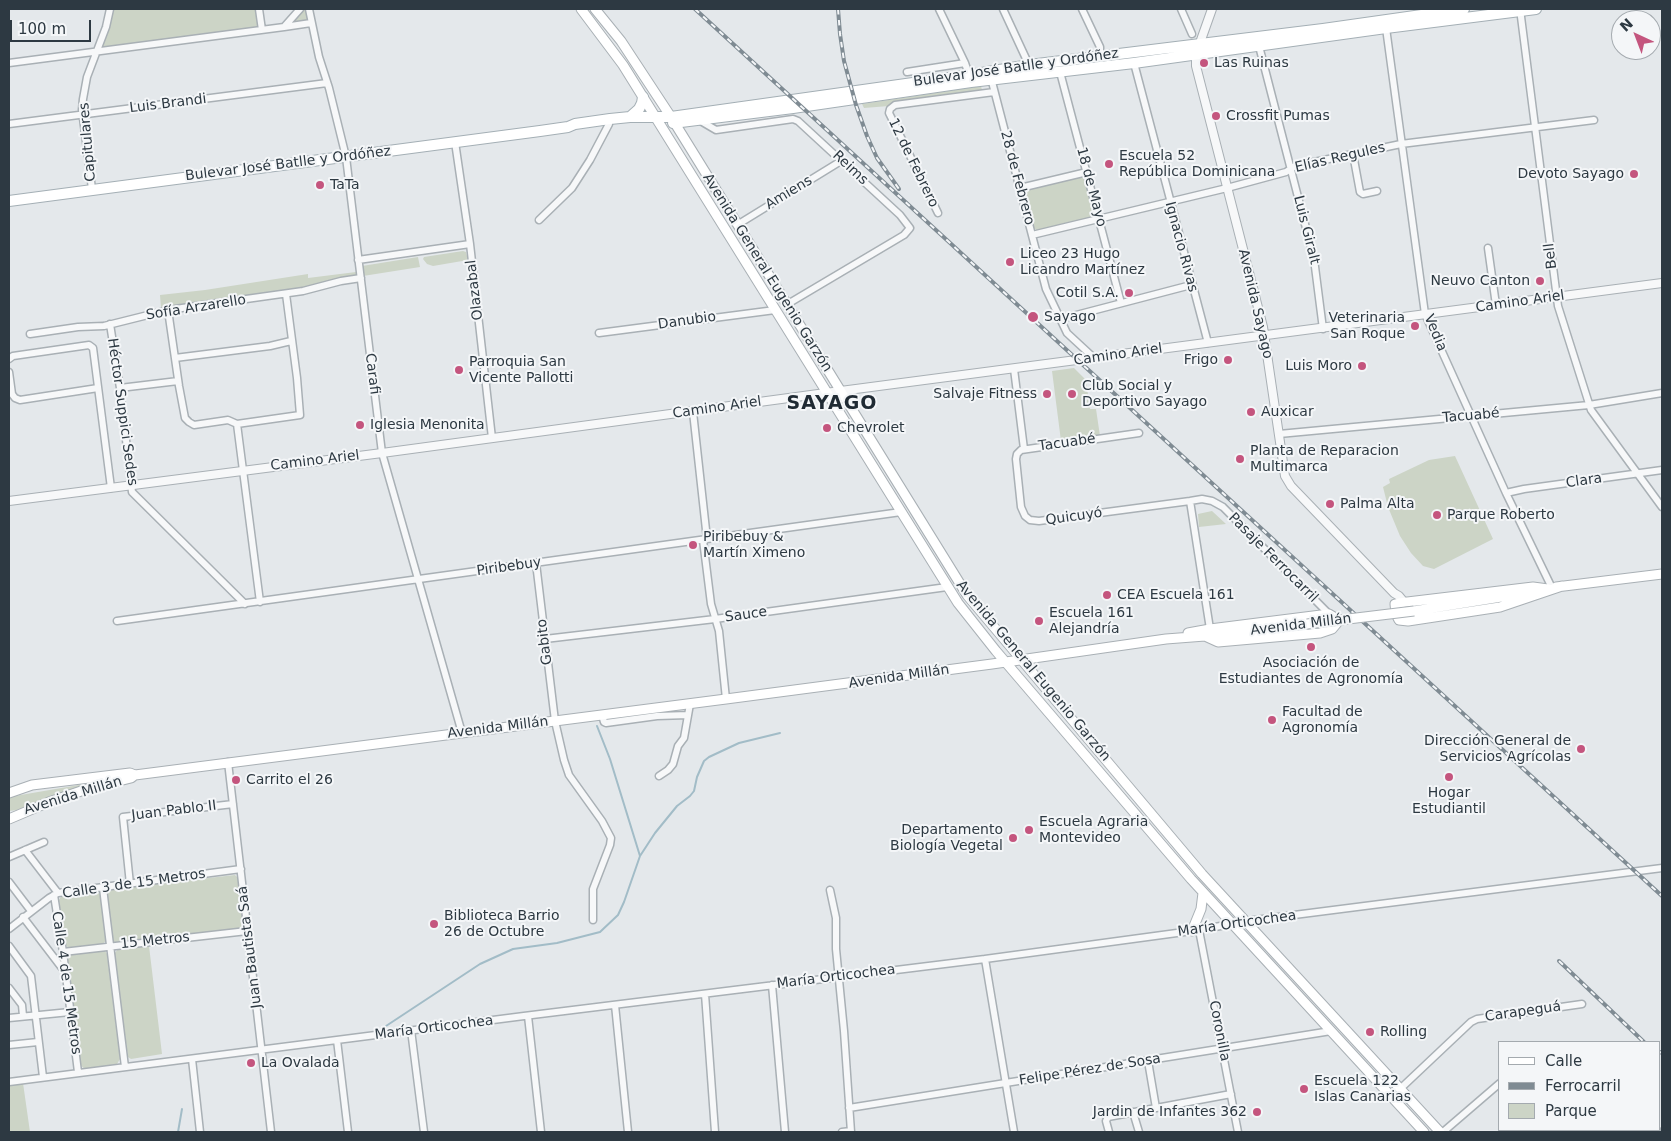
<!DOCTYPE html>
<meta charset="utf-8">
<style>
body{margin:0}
#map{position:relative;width:1671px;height:1141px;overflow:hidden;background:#e4e8eb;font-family:"DejaVu Sans",sans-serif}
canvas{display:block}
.frame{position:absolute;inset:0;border:10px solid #2d3942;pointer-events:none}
.legend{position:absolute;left:1498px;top:1041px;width:162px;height:90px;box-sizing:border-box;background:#f4f6f8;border:1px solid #a4aaaf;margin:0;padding:6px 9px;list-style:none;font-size:15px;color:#2d3942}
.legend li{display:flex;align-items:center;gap:10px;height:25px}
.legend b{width:25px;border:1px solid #a4aaaf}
.north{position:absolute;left:1611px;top:10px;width:50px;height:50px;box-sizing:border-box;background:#f4f6f8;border:1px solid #a4aaaf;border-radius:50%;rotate:317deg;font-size:14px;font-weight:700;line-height:20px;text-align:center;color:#2d3942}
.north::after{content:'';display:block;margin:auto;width:18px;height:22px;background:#c4557e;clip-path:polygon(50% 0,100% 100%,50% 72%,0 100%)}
.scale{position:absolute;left:10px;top:20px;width:81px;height:22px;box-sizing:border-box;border:2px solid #2d3942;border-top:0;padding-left:6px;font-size:15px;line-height:18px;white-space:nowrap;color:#2d3942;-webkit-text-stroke:4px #f4f6f8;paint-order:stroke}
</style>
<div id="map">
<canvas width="1671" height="1141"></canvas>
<div class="frame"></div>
<ul class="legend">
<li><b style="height:6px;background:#fff"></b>Calle</li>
<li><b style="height:6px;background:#7f8b93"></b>Ferrocarril</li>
<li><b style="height:14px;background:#ccd4c6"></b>Parque</li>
</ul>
<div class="north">N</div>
<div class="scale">100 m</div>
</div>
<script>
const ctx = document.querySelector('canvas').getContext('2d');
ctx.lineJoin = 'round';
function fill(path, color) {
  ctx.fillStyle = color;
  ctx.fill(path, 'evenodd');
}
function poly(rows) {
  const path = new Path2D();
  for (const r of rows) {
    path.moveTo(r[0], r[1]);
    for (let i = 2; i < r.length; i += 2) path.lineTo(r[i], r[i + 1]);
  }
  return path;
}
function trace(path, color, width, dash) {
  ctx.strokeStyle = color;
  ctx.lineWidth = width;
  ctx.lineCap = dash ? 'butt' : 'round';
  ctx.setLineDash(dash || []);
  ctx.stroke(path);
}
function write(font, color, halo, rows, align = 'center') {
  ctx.font = font + ' "DejaVu Sans",sans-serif';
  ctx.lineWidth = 4;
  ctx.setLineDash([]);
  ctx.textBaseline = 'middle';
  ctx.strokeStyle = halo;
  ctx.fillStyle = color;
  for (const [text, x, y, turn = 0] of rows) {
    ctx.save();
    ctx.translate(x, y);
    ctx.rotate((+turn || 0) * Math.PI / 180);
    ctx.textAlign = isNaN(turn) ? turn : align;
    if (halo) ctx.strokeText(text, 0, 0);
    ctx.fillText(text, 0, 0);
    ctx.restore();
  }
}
const green = poly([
 [112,9,256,9,258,25,257,28,105,48,101,46],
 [302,9,307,9,308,21,290,25],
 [981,86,982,90,894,103,889,106,864,108,862,104],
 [1080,176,1085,180,1094,212,1092,217,1038,231,1034,228,1025,194,1027,190],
 [463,251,466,252,468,260,433,266,427,264,423,259,424,257],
 [418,257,420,267,363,276,362,266],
 [356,272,357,276,308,289,161,308,160,295,205,290,308,274,308,278],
 [1074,368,1086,380,1090,409,1096,409,1100,436,1061,441,1052,371],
 [1455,456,1493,539,1434,569,1423,566,1411,553,1400,536,1388,507,1383,487,1390,483,1389,479,1429,460],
 [1212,511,1226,524,1199,527,1198,514],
 [102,781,17,810,9,811,9,797],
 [235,875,239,879,244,924,241,928,115,943,112,941,106,895,111,889],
 [95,891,100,894,106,941,101,945,68,948,64,941,59,900,62,895],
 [149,946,162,1054,131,1059,128,1057,114,954,118,949],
 [102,951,105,951,107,954,120,1059,117,1064,85,1069,80,1065,66,961,71,954],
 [23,1083,30,1132,9,1132,9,1085]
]);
const stream = poly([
 [597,726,610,759,640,856],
 [386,1026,480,964,513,949,557,943,600,932,618,915,624,902,640,856,655,833,677,806,690,796,694,791,697,777,704,761,709,757,739,743,780,733],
 [178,1132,182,1109]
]);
const minor = poly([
 [259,9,262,30],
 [309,9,319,57,329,88,346,157,382,453,462,733],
 [939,9,965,63,970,78],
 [1003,9,1029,65],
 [1082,9,1100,47,1100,55],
 [1181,9,1192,34],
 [1520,9,1558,306,1591,410,1662,507],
 [284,27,311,23],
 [1386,28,1425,314,1506,493,1552,588],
 [1259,46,1314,259,1323,329],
 [9,63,284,27,300,9],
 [1134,63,1208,343],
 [907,72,965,63],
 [1060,72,1121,303],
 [991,78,1046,289,1067,333,1094,358],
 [699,120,716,130,793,119,798,121,900,215,910,228,904,235,786,305],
 [9,124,327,83],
 [455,142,470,244,492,438],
 [1353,154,1360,192,1363,194,1377,191],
 [1020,188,1087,172],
 [92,189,82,110,83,99,87,77,106,27,110,9],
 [938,213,891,117,889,113,890,109,895,105,994,92],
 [539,220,572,188,590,160,609,124],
 [737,225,841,161],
 [1032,235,1227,188,1286,172,1295,166,1401,144,1594,120],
 [1488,248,1496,305],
 [358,260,470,244],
 [168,310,179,386,185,418,189,422,194,425,228,420,237,424,300,415,297,378,286,294],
 [1061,319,1191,285],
 [110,324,120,388,132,492,245,604],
 [599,333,775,310],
 [30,334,78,327,104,326,168,310,303,291,341,281,361,278],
 [175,358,270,346,291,341],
 [9,359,13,356,89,345,93,348,111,488],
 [1014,369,1024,449],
 [9,372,12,394,15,398,20,400,98,388],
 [120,388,178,381],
 [693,412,707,539],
 [237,424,260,602],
 [1139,433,1021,450,1017,454,1016,459,1021,507,1025,516,1030,520,1039,521,1190,501,1202,499,1212,501,1223,507,1329,614],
 [1279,434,1589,405,1662,393],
 [1506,493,1524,489,1662,470],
 [1190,501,1210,629],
 [703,540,711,604,719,631,726,699],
 [536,563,555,721,564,760,569,775,602,821,611,838,610,845,593,889,593,920],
 [117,621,901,512],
 [545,639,715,619,947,587],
 [602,715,604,722,606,723,657,716,688,715],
 [228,762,271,1132],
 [659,776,668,770,673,764,678,746,684,738,690,704],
 [25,850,58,893],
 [9,857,44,842],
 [9,882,31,911],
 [130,884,123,817,233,804],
 [103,888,125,1067],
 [830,890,836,918,836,949,844,1031,851,1132],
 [54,895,63,952,78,1072],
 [23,917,65,972],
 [9,929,49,898,58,893,241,869],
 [1199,930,1238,1132],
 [9,946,31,976,43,1077],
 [63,952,247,931],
 [985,959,1014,1132],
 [772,985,785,1132],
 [9,988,22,1005,23,1016],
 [705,994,715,1132],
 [615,1005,628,1132],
 [528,1016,541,1132],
 [9,1018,70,1012],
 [411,1030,424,1132],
 [337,1040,348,1132],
 [9,1045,38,1042],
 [192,1059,200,1132],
 [1148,1061,1156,1108],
 [9,1082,524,1016,985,959,1199,930,1247,921,1662,868],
 [1400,1089,1471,1022,1477,1019,1582,1004],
 [849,1108,1331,1031],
 [1133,1112,1139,1132],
 [842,1132,851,1131],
 [1109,1132,1106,1121,1108,1117,1231,1094],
 [1443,1132,1500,1083],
 [1643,1132,1657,1130]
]);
const tertiary = poly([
 [1212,9,1196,54,1196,66,1263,327,1285,476,1291,486,1394,593,1399,596,1404,602],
 [9,501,382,453,833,392,1662,283]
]);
const secondary = poly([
 [581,9,623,65,958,603,996,651,1191,879,1424,1132],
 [595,9,621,41,671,117,967,595,1202,874,1440,1132],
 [1556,587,1662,574],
 [1548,589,1533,587,1399,603,1395,604,1396,614,1399,620,1408,621,1500,607,1562,586],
 [1414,611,1526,593],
 [1188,633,1210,629,1329,614,1334,617,1337,623,1332,629,1320,633,1218,642,1207,637],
 [9,793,32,785,130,773,135,775,726,699,992,664,1166,639,1205,636,1307,624],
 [9,819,49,802,87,789,131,778,135,775],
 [1192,931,1201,909,1203,893]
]);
const primary = poly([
 [630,117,639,109,642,103,643,97],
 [673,123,793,108,971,82,1134,63,1386,28,1536,9],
 [9,201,540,131,568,127,575,124,610,119,630,117,671,117,970,75,1029,65,1323,29,1464,9]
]);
const rail = poly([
 [695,9,1662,896],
 [838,9,840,34,844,61,856,105,867,136,877,158,899,189],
 [1559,961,1644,1042],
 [1660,1052,1662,1053]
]);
const secondaryBridge = poly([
 [1307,624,1414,611]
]);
const markers = [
 [1204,63,5,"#c4557e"],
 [1216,116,5,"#c4557e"],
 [1109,164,5,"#c4557e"],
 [1634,174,5,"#c4557e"],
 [320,185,5,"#c4557e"],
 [1010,262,5,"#c4557e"],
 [1540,281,5,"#c4557e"],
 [1129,293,5,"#c4557e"],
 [1033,317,6,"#c4557e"],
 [1415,326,5,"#c4557e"],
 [1228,360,5,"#c4557e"],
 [1362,366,5,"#c4557e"],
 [459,370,5,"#c4557e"],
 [1047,394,5,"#c4557e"],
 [1072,394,5,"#c4557e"],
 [1251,412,5,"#c4557e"],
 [360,425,5,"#c4557e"],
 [827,428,5,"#c4557e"],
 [1240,459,5,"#c4557e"],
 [1330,504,5,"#c4557e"],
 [1437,515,5,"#c4557e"],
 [693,545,5,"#c4557e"],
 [1107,595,5,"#c4557e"],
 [1039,621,5,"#c4557e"],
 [1311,647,5,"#c4557e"],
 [1272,720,5,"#c4557e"],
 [1581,749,5,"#c4557e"],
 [1449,777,5,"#c4557e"],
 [236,780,5,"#c4557e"],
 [1029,830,5,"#c4557e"],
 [1013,838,5,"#c4557e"],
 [434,924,5,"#c4557e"],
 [1370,1032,5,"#c4557e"],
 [251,1063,5,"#c4557e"],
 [1304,1089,5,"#c4557e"],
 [1257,1112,5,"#c4557e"]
];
const poiNames = [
 ["Las Ruinas",1214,63],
 ["Crossfit Pumas",1226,116],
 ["Escuela 52",1119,156],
 ["República Dominicana",1119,172],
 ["Devoto Sayago",1624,174,"right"],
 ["TaTa",330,185],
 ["Liceo 23 Hugo",1020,254],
 ["Licandro Martínez",1020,270],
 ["Neuvo Canton",1530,281,"right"],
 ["Cotil S.A.",1119,293,"right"],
 ["Sayago",1044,317],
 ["Veterinaria",1405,318,"right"],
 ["San Roque",1405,334,"right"],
 ["Frigo",1218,360,"right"],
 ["Parroquia San",469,362],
 ["Vicente Pallotti",469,378],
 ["Luis Moro",1352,366,"right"],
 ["Club Social y",1082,386],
 ["Deportivo Sayago",1082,402],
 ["Salvaje Fitness",1037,394,"right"],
 ["Auxicar",1261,412],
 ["Iglesia Menonita",370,425],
 ["Chevrolet",837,428],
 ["Planta de Reparacion",1250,451],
 ["Multimarca",1250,467],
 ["Palma Alta",1340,504],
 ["Parque Roberto",1447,515],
 ["Piribebuy &",703,537],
 ["Martín Ximeno",703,553],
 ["CEA Escuela 161",1117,595],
 ["Escuela 161",1049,613],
 ["Alejandría",1049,629],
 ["Asociación de",1311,663,"center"],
 ["Estudiantes de Agronomía",1311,679,"center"],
 ["Facultad de",1282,712],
 ["Agronomía",1282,728],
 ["Dirección General de",1571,741,"right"],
 ["Servicios Agrícolas",1571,757,"right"],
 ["Carrito el 26",246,780],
 ["Hogar",1449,793,"center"],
 ["Estudiantil",1449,809,"center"],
 ["Escuela Agraria",1039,822],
 ["Montevideo",1039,838],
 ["Departamento",1003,830,"right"],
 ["Biología Vegetal",1003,846,"right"],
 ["Biblioteca Barrio",444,916],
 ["26 de Octubre",444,932],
 ["Rolling",1380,1032],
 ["La Ovalada",261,1063],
 ["Escuela 122",1314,1081],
 ["Islas Canarias",1314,1097],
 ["Jardin de Infantes 362",1247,1112,"right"]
];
const streetNames = [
 ["Bulevar José Batlle y Ordóñez",1016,68,-8],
 ["Luis Brandi",168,104,-7],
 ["Capitulares",88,142,-95],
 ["Elías Regules",1340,158,-13],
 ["12 de Febrero",913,163,64],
 ["Bulevar José Batlle y Ordóñez",288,164,-7],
 ["Reims",850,168,43],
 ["28 de Febrero",1017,178,75],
 ["18 de Mayo",1091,187,75],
 ["Amiens",789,193,-31],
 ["Luis Giralt",1306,230,76],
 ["Ignacio Rivas",1181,247,75],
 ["Bell",1551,256,-97],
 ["Avenida General Eugenio Garzón",767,273,58],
 ["Olazabal",475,290,-97],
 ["Camino Ariel",1520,302,-8],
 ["Avenida Sayago",1255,304,77],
 ["Sofía Arzarello",196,308,-9],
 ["Danubio",687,321,-8],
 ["Vedia",1435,333,67],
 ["Camino Ariel",1118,355,-8],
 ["Carafi",372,374,83],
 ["Camino Ariel",717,408,-8],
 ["Héctor Suppici Sedes",122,412,82],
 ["Tacuabé",1471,416,-5],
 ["Tacuabé",1067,443,-8],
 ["Camino Ariel",315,461,-7],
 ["Clara",1584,481,-8],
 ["Quicuyó",1074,517,-8],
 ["Pasaje Ferrocarril",1273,558,45],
 ["Piribebuy",509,567,-8],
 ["Sauce",746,615,-8],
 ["Avenida Millán",1301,625,-7],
 ["Gabito",545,642,-97],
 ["Avenida General Eugenio Garzón",1033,671,50],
 ["Avenida Millán",899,677,-8],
 ["Avenida Millán",498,728,-7],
 ["Avenida Millán",73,796,-17],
 ["Juan Pablo II",174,811,-7],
 ["Calle 3 de 15 Metros",134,884,-8],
 ["María Orticochea",1237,924,-8],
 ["15 Metros",155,941,-6],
 ["Juan Bautista Saá",250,947,-97],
 ["María Orticochea",836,977,-7],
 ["Calle 4 de 15 Metros",66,983,82],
 ["Carapeguá",1523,1012,-8],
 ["María Orticochea",434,1028,-7],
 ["Coronilla",1219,1031,79],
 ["Felipe Pérez de Sosa",1090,1070,-9]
];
const districtNames = [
 ["SAYAGO",832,404]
];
fill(green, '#ccd4c6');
trace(stream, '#a2bcc7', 2);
trace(minor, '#a9b0b5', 9);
trace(tertiary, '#a9b0b5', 10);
trace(secondary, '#a9b0b5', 11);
trace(primary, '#a4afb5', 12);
trace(minor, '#f7f8f9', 6);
trace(tertiary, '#f7f8f9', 8);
trace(secondary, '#fff', 9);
trace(primary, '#fff', 10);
trace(rail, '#7f8b93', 4);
trace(rail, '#f4f6f8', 2, [5.5]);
trace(secondaryBridge, '#a9b0b5', 11, []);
trace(secondaryBridge, '#fff', 9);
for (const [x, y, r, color] of markers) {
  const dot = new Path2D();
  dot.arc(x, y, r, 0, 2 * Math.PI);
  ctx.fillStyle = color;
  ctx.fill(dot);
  trace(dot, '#f4f6f8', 2);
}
write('14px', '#2d3942', '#f4f6f8', poiNames, 'left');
write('14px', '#2d3942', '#f4f6f8', streetNames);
ctx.letterSpacing = '1px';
write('bold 19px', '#1f2a33', '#f4f6f8', districtNames);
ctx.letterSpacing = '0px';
</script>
